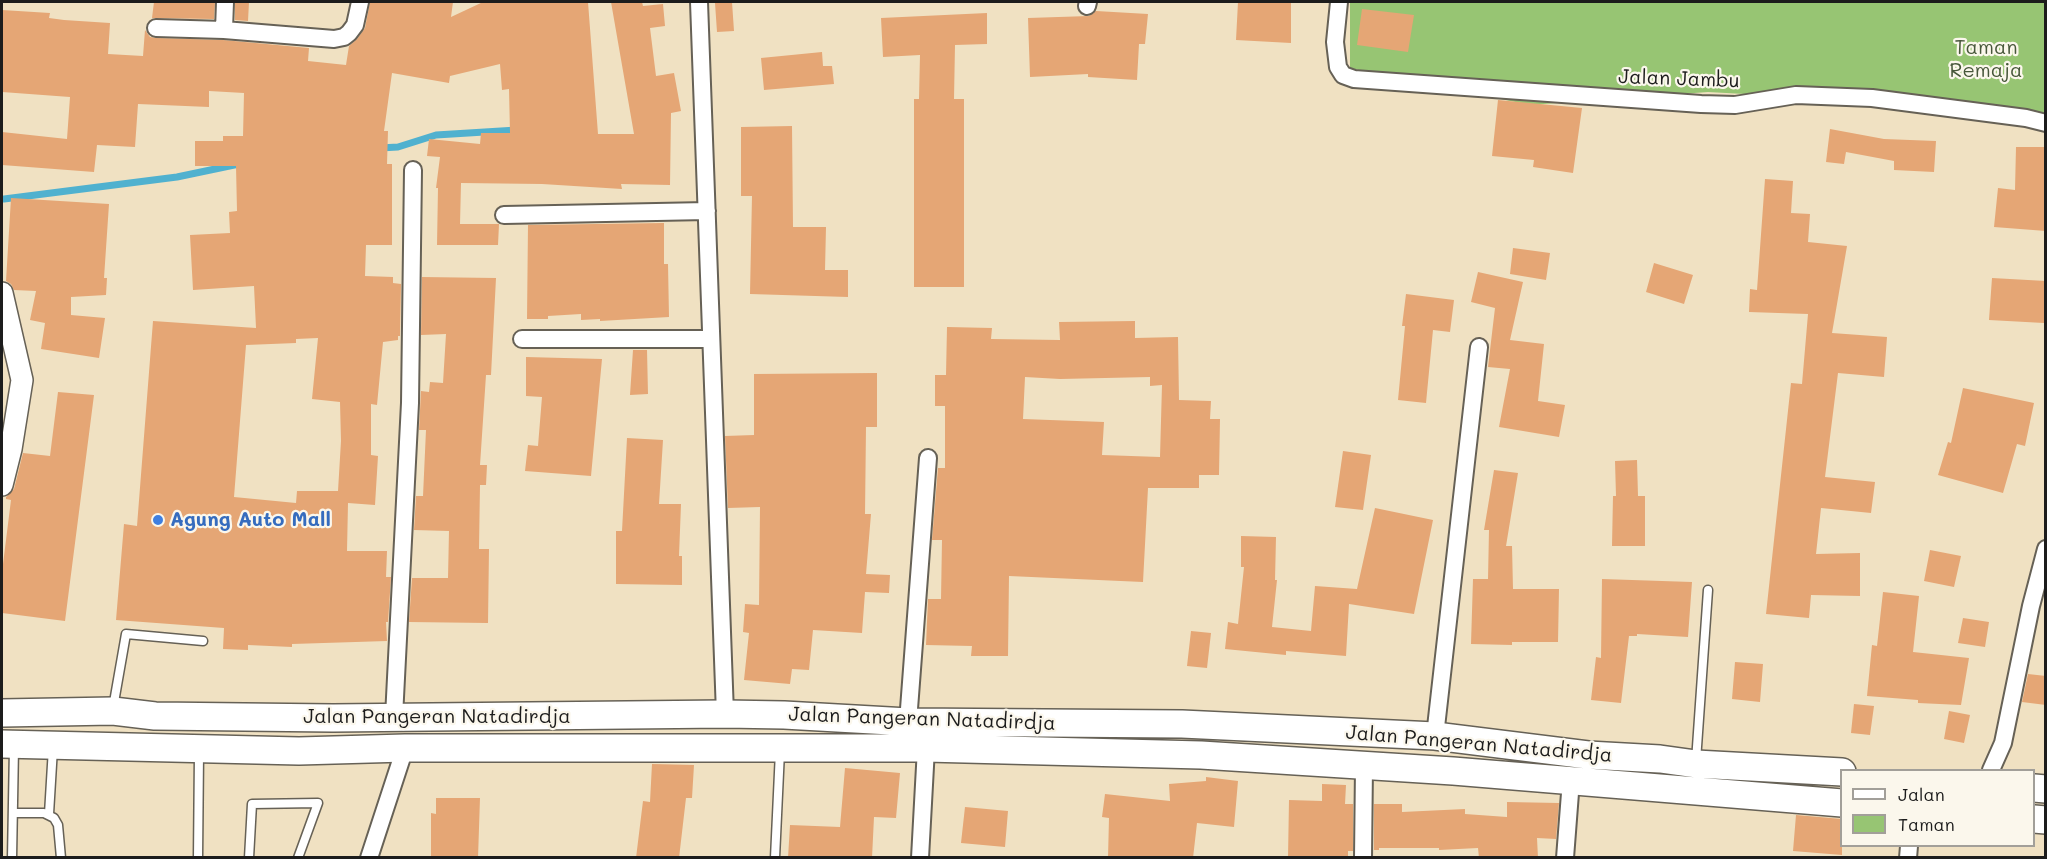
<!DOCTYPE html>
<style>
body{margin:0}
#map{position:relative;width:2047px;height:859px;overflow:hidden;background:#f0e1c2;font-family:Mali,sans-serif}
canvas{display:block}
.frame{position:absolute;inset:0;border:3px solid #1c1c1c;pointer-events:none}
.legend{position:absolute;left:1840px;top:769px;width:195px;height:78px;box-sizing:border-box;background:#fbf7ec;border:2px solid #a29f99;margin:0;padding:8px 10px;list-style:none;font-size:18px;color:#1c1c1c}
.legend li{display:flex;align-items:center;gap:12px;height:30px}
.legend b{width:30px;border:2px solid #a29f99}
</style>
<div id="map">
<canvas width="2047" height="859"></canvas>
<div class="frame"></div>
<ul class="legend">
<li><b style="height:8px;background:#fff"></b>Jalan</li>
<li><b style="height:16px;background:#97c573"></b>Taman</li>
</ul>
</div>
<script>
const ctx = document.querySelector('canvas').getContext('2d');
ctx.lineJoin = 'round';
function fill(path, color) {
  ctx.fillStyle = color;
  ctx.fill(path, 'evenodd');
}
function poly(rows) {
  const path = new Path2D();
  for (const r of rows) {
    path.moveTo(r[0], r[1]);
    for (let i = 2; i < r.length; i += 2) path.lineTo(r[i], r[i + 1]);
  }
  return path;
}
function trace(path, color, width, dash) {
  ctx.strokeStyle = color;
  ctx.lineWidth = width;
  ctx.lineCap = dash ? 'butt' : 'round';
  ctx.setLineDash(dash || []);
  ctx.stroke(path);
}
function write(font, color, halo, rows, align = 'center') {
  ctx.font = font + ' Mali,sans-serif';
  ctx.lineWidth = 4.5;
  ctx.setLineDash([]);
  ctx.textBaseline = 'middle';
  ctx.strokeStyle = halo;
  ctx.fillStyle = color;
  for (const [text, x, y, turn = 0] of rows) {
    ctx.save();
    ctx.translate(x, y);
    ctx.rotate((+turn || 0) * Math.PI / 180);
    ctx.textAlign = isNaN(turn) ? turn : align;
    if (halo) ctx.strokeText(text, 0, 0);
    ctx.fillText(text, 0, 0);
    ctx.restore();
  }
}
const green = poly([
 [1350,2,2045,2,2045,124,1836,99,1708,92,1530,105,1350,68]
]);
const stream = poly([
 [380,148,398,147,436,135,517,130],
 [4,199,177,177,239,164]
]);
const building = poly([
 [154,2,215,2,214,19,152,18],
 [235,2,249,2,248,21,235,20],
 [370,2,453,2,451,17,483,2,588,2,598,134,634,134,611,2,642,2,643,6,663,4,665,26,650,28,656,76,674,73,681,111,671,113,670,185,621,184,622,189,542,184,461,183,460,224,499,224,498,245,437,245,438,188,436,188,440,157,427,156,429,139,480,144,481,133,510,133,509,89,502,90,500,64,450,76,449,83,392,73,384,131,388,131,387,164,392,164,392,245,366,245,365,276,393,277,393,283,401,284,400,336,398,336,398,340,383,342,377,405,371,404,371,455,378,456,375,505,348,503,347,551,387,551,386,577,391,577,388,622,386,622,387,641,292,644,292,647,248,645,248,650,223,649,224,628,116,620,124,524,137,526,153,321,256,328,254,286,193,290,190,235,230,233,229,212,237,211,236,166,195,166,195,141,223,141,223,136,243,136,244,93,209,91,209,107,138,104,135,147,97,145,94,172,2,165,2,132,67,139,70,97,2,92,2,10,50,13,49,18,64,20,110,23,108,54,143,56,145,30,150,37,156,38,223,40,309,48,308,61,346,65,349,46,357,39,365,28],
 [318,338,312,399,340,402,341,441,338,491,297,491,296,503,234,497,246,345,296,343,296,339],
 [732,2,734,31,717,32,715,3],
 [1238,2,1291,2,1291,43,1236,40],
 [1362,9,1414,15,1408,52,1357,45],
 [1096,11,1148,14,1145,44,1139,44,1137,80,1088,77,1088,74,1030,77,1028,18,1089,16],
 [987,13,987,44,955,45,954,99,964,99,964,287,914,287,914,99,919,99,920,55,883,57,881,18],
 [822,52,823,66,832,66,834,84,764,90,761,58],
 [1498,100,1582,108,1573,173,1533,167,1534,160,1492,156],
 [792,126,793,227,826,227,825,270,848,270,848,297,750,294,752,196,741,196,741,127],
 [1830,129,1884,139,1936,141,1934,172,1894,170,1894,161,1846,152,1844,164,1826,162],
 [2016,147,2046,147,2046,231,1994,227,1998,188,2015,190],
 [1765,179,1793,181,1791,213,1810,214,1808,242,1847,246,1832,333,1887,337,1884,377,1838,373,1825,477,1875,482,1871,513,1821,508,1816,554,1860,553,1860,596,1811,595,1809,618,1766,614,1791,383,1802,384,1808,314,1749,312,1750,289,1757,290],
 [11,198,109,204,104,278,107,278,106,295,71,297,71,315,105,318,99,358,41,349,45,323,30,320,36,291,14,290,11,284,6,281],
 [664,223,664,264,668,264,669,317,600,321,600,319,581,320,581,314,548,316,548,319,527,319,528,225],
 [1513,248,1550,253,1546,280,1510,274],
 [1654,263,1693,275,1684,304,1646,292],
 [1478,272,1523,282,1510,340,1544,344,1538,401,1565,405,1559,437,1499,427,1510,369,1488,367,1495,308,1471,302],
 [422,277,496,278,491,375,486,375,480,465,487,465,486,485,480,485,479,549,489,549,488,623,409,622,412,578,448,578,449,531,414,530,416,496,423,496,426,430,419,430,421,391,429,392,430,382,443,383,446,334,421,335],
 [1992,278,2046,281,2044,323,1989,320],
 [1406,294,1454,300,1450,332,1433,330,1426,403,1398,400,1405,326,1402,326],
 [1135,321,1135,338,1178,337,1179,400,1211,401,1210,419,1220,419,1219,475,1199,475,1199,488,1148,488,1143,582,1009,576,1008,656,971,656,972,646,926,645,928,599,941,599,942,540,932,540,938,468,945,468,945,406,935,406,935,375,946,375,947,327,992,328,991,339,1060,340,1059,322],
 [1025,377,1060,379,1150,377,1150,386,1162,385,1160,457,1102,455,1104,422,1023,419],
 [633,350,647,350,648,394,630,395],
 [526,357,602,359,591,476,525,471,528,445,538,446,542,397,526,396],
 [877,373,877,427,866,427,865,514,871,514,866,574,890,575,889,593,865,592,862,633,813,630,809,670,792,669,790,684,744,680,749,633,743,632,745,604,759,605,760,507,728,508,725,436,754,435,754,374],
 [1963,388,2034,403,2025,446,2017,444,2003,493,1938,475,1948,442,1951,443],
 [58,392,94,395,65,621,2,613,2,572,11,500,6,499,6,497,14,489,23,453,50,456],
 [627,438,663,440,659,504,681,504,679,556,682,556,682,585,616,584,616,531,622,531],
 [1343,451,1371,455,1363,510,1335,507],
 [1637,460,1638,496,1645,496,1645,546,1612,546,1613,496,1616,496,1615,461],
 [1494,470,1518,473,1506,546,1512,546,1513,589,1559,589,1558,642,1512,642,1512,645,1471,644,1473,579,1488,579,1489,530,1484,530],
 [1375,508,1433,520,1414,614,1349,604,1346,656,1286,651,1286,655,1225,649,1228,622,1238,624,1244,567,1241,567,1241,536,1276,537,1275,580,1277,580,1272,627,1311,631,1315,586,1357,589],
 [1930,550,1961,556,1954,587,1924,581],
 [1602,579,1692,582,1688,637,1637,634,1637,636,1629,636,1621,703,1591,700,1596,657,1601,658],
 [1883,592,1919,596,1913,652,1969,658,1961,705,1918,703,1918,700,1867,696,1872,645,1877,646],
 [1963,618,1989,622,1985,647,1958,643],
 [1191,631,1211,633,1207,668,1187,666],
 [1735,662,1763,664,1760,702,1732,699],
 [2028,674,2046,676,2046,705,2022,702],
 [1854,704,1874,706,1870,735,1851,733],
 [1949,711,1970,715,1964,743,1944,739],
 [652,764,694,765,692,798,686,798,679,858,636,858,643,801,650,802],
 [845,768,900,773,896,818,874,817,872,858,788,858,790,825,840,827],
 [1206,777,1238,781,1234,827,1197,823,1193,858,1108,858,1109,818,1102,817,1105,794,1170,801,1169,784,1206,781],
 [1322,784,1346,785,1345,804,1353,804,1353,851,1348,851,1348,858,1288,858,1289,800,1322,801],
 [436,798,480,798,478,858,431,858,431,813,436,814],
 [1507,802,1559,803,1556,839,1537,838,1538,858,1479,858,1478,848,1439,850,1439,848,1379,848,1379,850,1374,850,1374,804,1402,804,1402,812,1465,809,1465,814,1507,817],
 [965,807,1008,811,1005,847,961,843],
 [1796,815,1842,819,1842,855,1793,851]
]);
const service = poly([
 [113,708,126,634,203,641],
 [1696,761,1708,590],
 [13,813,44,813,54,818,58,825,61,858],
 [49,814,53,748],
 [12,858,14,747],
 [198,858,199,753],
 [249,858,252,804,318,803,298,858],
 [775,858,780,751]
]);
const minor = poly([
 [699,2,725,714],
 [1339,2,1335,42,1338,67,1343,75,1354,79,1701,104,1735,105,1796,95,1872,98,2026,118,2046,123],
 [1087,6,1088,2],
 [156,28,224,30,225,2],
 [224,30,334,39,344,37,349,33,355,25,360,2],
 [504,215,707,211],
 [522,339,711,339],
 [394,717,410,403,413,170],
 [908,722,928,458],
 [1435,736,1479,347],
 [1991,770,2003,743,2031,606,2046,549],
 [369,858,405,748],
 [920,858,926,748],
 [1363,858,1364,766],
 [1565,858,1571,780],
 [1908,858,1909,846]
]);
const tertiary = poly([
 [2,293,22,380,11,449,2,485]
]);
const primary = poly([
 [2,713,113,711,155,716,333,718,725,714,784,715,908,722,1182,724,1435,736,1588,755,1660,759,1696,764,1842,772],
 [2,744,299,751,405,748,926,748,1201,755,1453,771,1842,803],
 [2034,788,2046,789],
 [2034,819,2046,820]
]);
const markers = [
 [158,520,6,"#3f7fe0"]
];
const parkNames = [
 ["Taman",1986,48],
 ["Remaja",1986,71]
];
const streetNames = [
 ["Jalan Jambu",1679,79,2],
 ["Jalan Pangeran Natadirdja",437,717],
 ["Jalan Pangeran Natadirdja",922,719,2],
 ["Jalan Pangeran Natadirdja",1479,744,5]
];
const shopNames = [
 ["Agung Auto Mall",170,520]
];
fill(green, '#97c573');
trace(stream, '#50b1cf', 7);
fill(building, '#e5a675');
trace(service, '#666156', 11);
trace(minor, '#666156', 20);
trace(tertiary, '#666156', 24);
trace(primary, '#666156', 30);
trace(service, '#fff', 8);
trace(minor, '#fff', 16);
trace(tertiary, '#fff', 21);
trace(primary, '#fff', 27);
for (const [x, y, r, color] of markers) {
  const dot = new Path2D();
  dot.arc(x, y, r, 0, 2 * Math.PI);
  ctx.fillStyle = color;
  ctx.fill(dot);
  trace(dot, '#fbf7ec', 2);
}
write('20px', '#47573a', '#fbf7ec', parkNames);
write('20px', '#1c1c1c', '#fbf7ec', streetNames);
write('bold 20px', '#366cbe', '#fbf7ec', shopNames, 'left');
</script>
